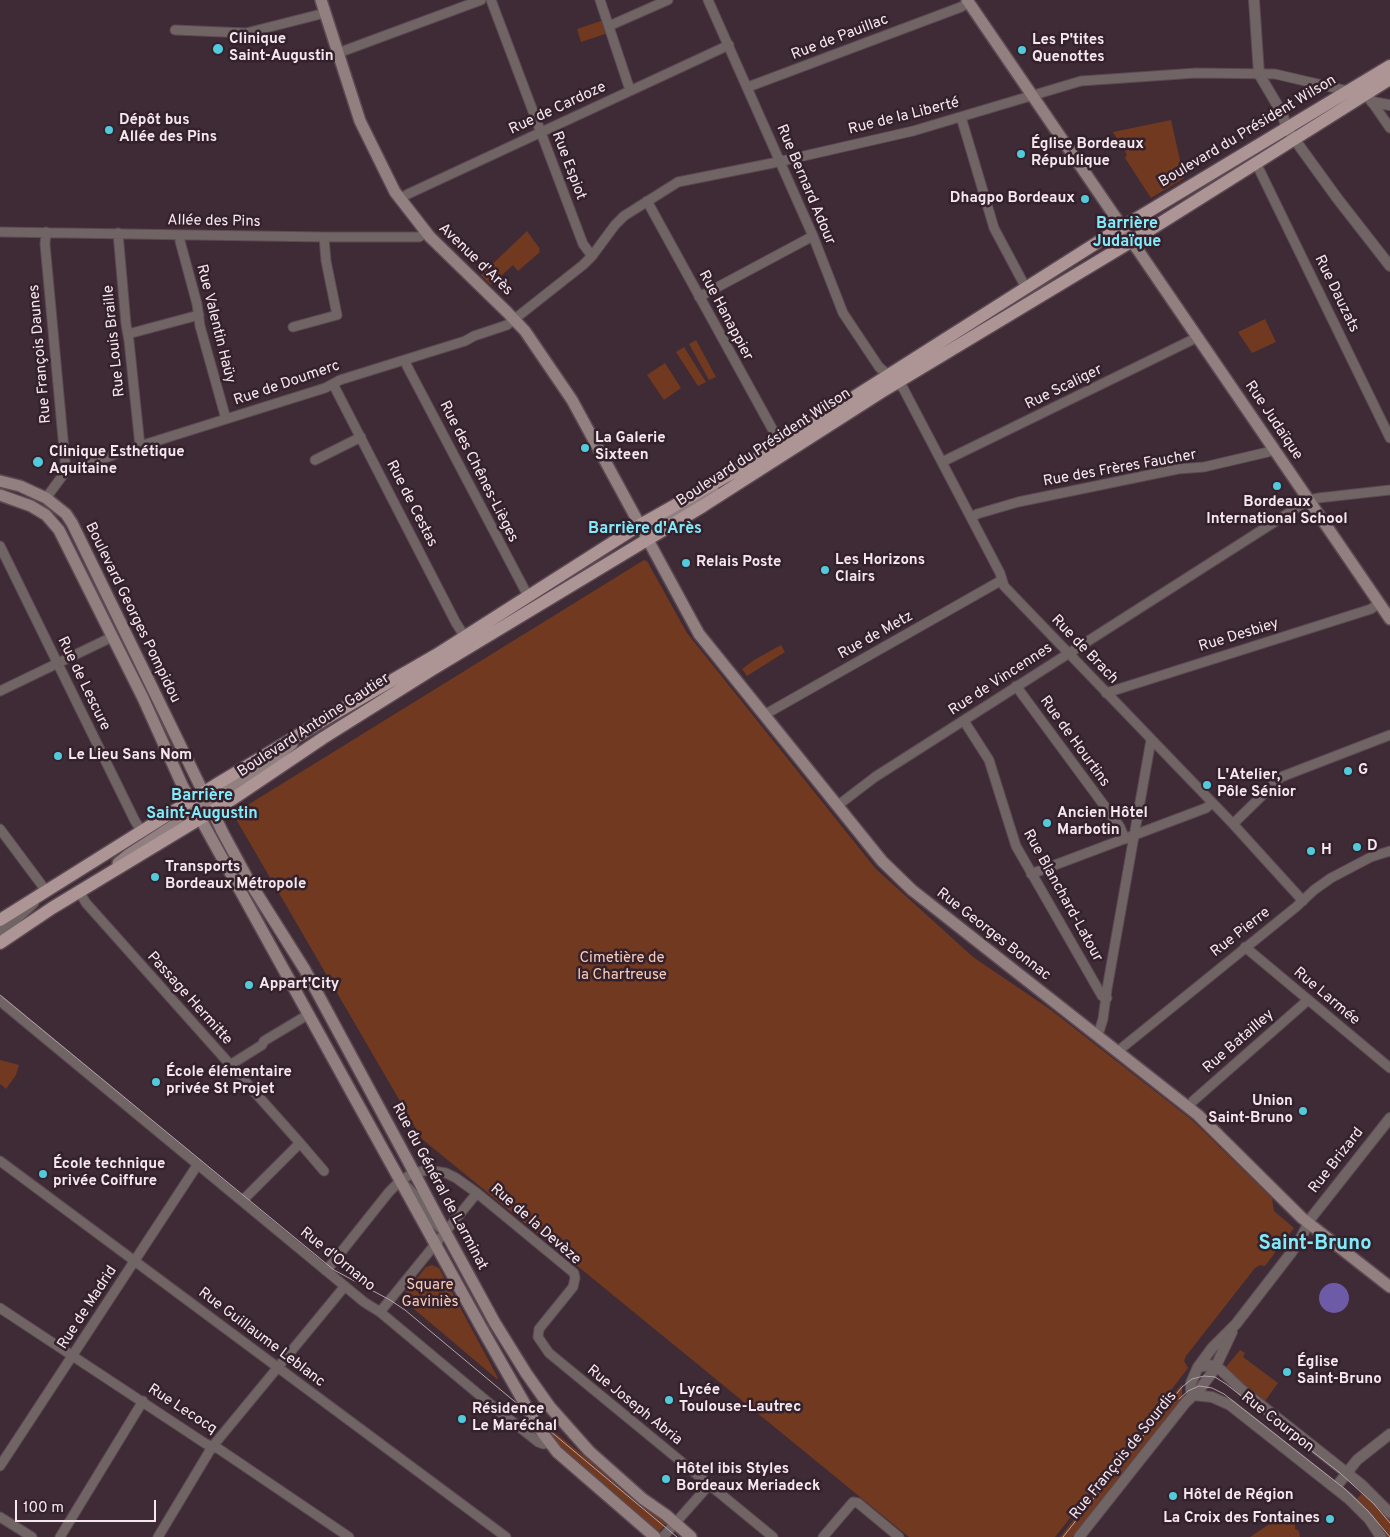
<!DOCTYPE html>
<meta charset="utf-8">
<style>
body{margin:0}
#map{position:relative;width:1390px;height:1537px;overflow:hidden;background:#3f2b35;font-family:Overpass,sans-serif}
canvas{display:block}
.scale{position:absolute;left:15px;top:1500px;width:141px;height:22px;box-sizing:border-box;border:2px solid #f5e7ee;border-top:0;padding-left:6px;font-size:15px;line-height:18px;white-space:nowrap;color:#f5e7ee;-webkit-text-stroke:4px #34212b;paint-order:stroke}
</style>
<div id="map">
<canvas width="1390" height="1537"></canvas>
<div class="scale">100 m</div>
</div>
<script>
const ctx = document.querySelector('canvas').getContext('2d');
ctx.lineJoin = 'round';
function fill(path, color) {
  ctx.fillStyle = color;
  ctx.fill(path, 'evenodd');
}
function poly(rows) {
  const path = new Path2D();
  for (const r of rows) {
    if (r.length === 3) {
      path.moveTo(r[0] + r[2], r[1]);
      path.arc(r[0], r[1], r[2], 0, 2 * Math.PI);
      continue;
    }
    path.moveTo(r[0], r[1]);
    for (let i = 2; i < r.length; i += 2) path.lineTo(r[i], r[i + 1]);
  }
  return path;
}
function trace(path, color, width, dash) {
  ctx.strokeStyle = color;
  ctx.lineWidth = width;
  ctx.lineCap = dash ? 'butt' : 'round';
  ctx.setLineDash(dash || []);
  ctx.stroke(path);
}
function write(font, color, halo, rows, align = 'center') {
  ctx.font = font + ' Overpass,sans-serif';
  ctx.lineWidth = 5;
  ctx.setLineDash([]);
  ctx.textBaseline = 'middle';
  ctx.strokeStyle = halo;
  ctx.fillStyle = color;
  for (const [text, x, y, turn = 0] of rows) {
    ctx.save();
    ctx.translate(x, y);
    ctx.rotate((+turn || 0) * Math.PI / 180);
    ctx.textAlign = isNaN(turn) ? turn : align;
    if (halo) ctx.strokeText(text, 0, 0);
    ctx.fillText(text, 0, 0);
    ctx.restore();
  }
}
const green = poly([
 [604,20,608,33,581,42,577,29],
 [1171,120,1184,178,1151,198,1125,158,1127,155,1113,132],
 [527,231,540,249,539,250,540,252,518,271,513,265,491,285,481,275],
 [1265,319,1276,342,1252,353,1238,332],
 [696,340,716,377,709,380,689,344],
 [684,347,706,382,698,386,676,352],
 [665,363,681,388,664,400,647,375],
 [644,560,647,561,687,633,876,869,973,957,1051,1010,1192,1120,1272,1198,1274,1211,1294,1228,1265,1266,1260,1265,1255,1268,1186,1356,1184,1361,1188,1368,1152,1415,1055,1537,909,1537,422,1139,233,814],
 [781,645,785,652,747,676,742,669,754,660],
 [0,1060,19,1065,16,1075,6,1089,0,1084],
 [432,1265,439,1268,498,1378,497,1379,401,1298,426,1267],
 [1240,1350,1245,1353,1243,1357,1278,1383,1265,1401,1227,1371,1226,1367],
 [1182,1384,1182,1396,1179,1402,1078,1530,1072,1537,1060,1537],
 [541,1421,644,1505,667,1523,658,1533,568,1458,552,1438],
 [1364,1491,1390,1519,1390,1537,1385,1537,1355,1501],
 [1283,1515,1291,1524,1295,1524,1295,1529,1299,1531,1300,1537,1250,1537]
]);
const water = poly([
 [1334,1298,15]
]);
const minor = poly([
 [491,0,583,244,592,256],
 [600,0,630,90],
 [708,0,813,236,843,313,879,367,903,388,1000,573,1004,586,1233,824,1303,901],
 [609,26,668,0],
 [175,30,246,33,325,13],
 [338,53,481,0],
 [748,87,961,7,969,2],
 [1372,102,1390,128],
 [961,117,994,228,1026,288],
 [1256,163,1390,438],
 [400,199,408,194,729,45],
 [647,201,780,443],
 [0,232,324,237,419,237,426,233],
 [46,232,45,244,66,471,46,498],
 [118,233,126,324,129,341,140,446],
 [180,235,180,241,197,304,200,326,226,419],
 [699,297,813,236],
 [293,327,337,315,326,261,324,237],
 [128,334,199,315],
 [406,360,407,366,528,596],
 [333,384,456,623,465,637],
 [315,460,361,437],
 [942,462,1198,337],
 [66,471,140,446,325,388,340,380,465,341,474,336,507,325,583,265,592,256,615,225,624,216,678,182,773,163,913,131,1081,81,1196,73,1275,74,1348,91],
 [971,518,977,514,1018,502,1178,469,1204,467,1268,452,1274,449],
 [0,546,135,821,142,832],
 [1016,686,1120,827,1125,839],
 [0,691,112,637],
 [1106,693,1371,609,1379,603],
 [764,715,1002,580],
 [964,721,989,760,1016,846,1102,996,1107,998],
 [837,806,875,777,1309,500,1318,498,1390,490],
 [1233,824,1281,777,1390,735],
 [0,829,47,892,44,894],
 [1031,874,1206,808,1212,803],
 [80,893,86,903,300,1143,242,1201],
 [0,931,16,920,34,903],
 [1245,947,1390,1068],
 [0,1001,289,1240,364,1302,380,1312,489,1403,538,1442,543,1444,550,1443],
 [1098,1035,1103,1019,1107,989,1151,740],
 [1118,1051,1296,907,1314,890,1331,878,1371,857,1390,851],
 [230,1065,262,1045,264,1041,309,1014],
 [1189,1107,1193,1101,1308,1000],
 [300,1143,324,1171],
 [0,1161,506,1537],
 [406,1186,417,1197,428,1218,444,1231],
 [477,1193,574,1273,575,1278,573,1287,539,1329,538,1337,549,1353,773,1537],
 [326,1271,389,1192,401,1180,414,1173,428,1170,446,1173,456,1178,477,1193,380,1312],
 [0,1308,206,1444,219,1449,349,1537],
 [0,1466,198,1164],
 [0,1517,32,1537],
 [60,1537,143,1401],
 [158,1537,212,1447,345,1286],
 [663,1537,709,1485],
 [823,1537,853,1502,858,1503,899,1537]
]);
const tertiary = poly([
 [1254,0,1259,74,1282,113,1287,129,1337,198,1390,266],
 [1361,93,1367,94,1372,102,1390,105],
 [1198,1367,1210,1365,1221,1370,1242,1390,1362,1485,1390,1513],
 [1193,1395,1191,1390,1191,1383,1198,1367,1212,1348,1236,1324,1291,1253,1302,1236,1311,1218,1390,1118],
 [1193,1395,1212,1397,1230,1405,1349,1499,1369,1519,1381,1537],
 [1336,1487,1357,1460,1390,1434],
 [1079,1537,1186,1402,1200,1389,1214,1370,1232,1332]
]);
const secondary = poly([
 [321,0,360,121,395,192,430,237,507,312,525,331,572,400,699,634,882,861,912,890,1198,1115,1302,1218,1390,1287],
 [967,0,1390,619],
 [0,481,20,486,46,498,66,514,72,523,223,833,249,881,305,970,408,1161,446,1233,495,1323,526,1373,550,1407,589,1451,643,1499,666,1515,691,1537],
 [0,495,31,506,46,515,59,530,143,698,183,787,481,1327,538,1427,557,1452,655,1537],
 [652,535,667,519,713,490],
 [207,811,222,793,269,763,292,744],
 [118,863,129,854,191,814,199,802]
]);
const primary = poly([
 [0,920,217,784,332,715,436,655,640,525,750,463,1106,237,1390,66],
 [0,943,52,908,234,798,323,738,433,669,703,506,886,389,1132,241,1390,79]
]);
const tram = poly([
 [0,995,334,1270,390,1300,405,1310,677,1537],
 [1179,1399,1188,1391,1199,1386,1212,1388,1224,1394,1345,1489,1368,1511,1390,1537],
 [1063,1537,1182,1387,1192,1379,1204,1376,1215,1377,1226,1384,1340,1473,1374,1504,1390,1523]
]);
const markers = [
 [218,49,6,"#53cadc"],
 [1022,50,5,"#53cadc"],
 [109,130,5,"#53cadc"],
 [1021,154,5,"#53cadc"],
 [1085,199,5,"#53cadc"],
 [585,448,5,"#53cadc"],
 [38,462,6,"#53cadc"],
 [1277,486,5,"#53cadc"],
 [686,563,5,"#53cadc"],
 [825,570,5,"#53cadc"],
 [58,756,5,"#53cadc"],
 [1348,771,5,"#53cadc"],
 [1207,785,5,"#53cadc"],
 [1047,823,5,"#53cadc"],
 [1357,847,5,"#53cadc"],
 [1311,851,5,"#53cadc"],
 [155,877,5,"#53cadc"],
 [249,985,5,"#53cadc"],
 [156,1082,5,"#53cadc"],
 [1303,1111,5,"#53cadc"],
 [43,1174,5,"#53cadc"],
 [1287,1372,5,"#53cadc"],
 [669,1400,5,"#53cadc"],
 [462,1419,5,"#53cadc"],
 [666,1479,5,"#53cadc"],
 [1173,1496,5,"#53cadc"],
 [1330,1519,5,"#53cadc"]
];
const streetNames = [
 ["Rue de Pauillac",840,38,-21],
 ["Rue de Cardoze",558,109,-25],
 ["Rue de la Liberté",904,117,-14],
 ["Boulevard du Président Wilson",1248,132,-31],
 ["Rue Espiot",568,166,69],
 ["Rue Bernard Adour",805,185,67],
 ["Allée des Pins",214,222,1],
 ["Avenue d'Arès",475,260,44],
 ["Rue Dauzats",1336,294,64],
 ["Rue Hanappier",725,316,62],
 ["Rue Valentin Haüy",215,324,76],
 ["Rue Louis Braille",115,341,-96],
 ["Rue François Daunes",41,354,-95],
 ["Rue de Doumerc",287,384,-19],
 ["Rue Scaliger",1064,388,-26],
 ["Rue Judaïque",1273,421,56],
 ["Boulevard du Président Wilson",764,448,-33],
 ["Rue des Frères Faucher",1120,469,-10],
 ["Rue des Chênes-Lièges",478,472,63],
 ["Rue de Cestas",411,504,63],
 ["Boulevard Georges Pompidou",132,613,64],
 ["Rue de Metz",876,636,-29],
 ["Rue Desbiey",1239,636,-17],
 ["Rue de Brach",1084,650,46],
 ["Rue de Vincennes",1001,680,-33],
 ["Rue de Lescure",83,684,64],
 ["Boulevard Antoine Gautier",314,726,-33],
 ["Rue de Hourtins",1074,742,54],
 ["Rue Blanchard-Latour",1062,896,61],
 ["Rue Pierre",1241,933,-38],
 ["Rue Georges Bonnac",993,935,38],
 ["Rue Larmée",1326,997,40],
 ["Passage Hermitte",189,999,48],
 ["Rue Batailley",1239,1042,-41],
 ["Rue Brizard",1337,1161,-52],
 ["Rue du Général de Larminat",439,1187,62],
 ["Rue de la Devèze",535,1225,41],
 ["Rue d'Ornano",337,1260,39],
 ["Rue de Madrid",88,1308,-57],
 ["Rue Guillaume Leblanc",261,1338,37],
 ["Rue Joseph Abria",634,1406,39],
 ["Rue Lecocq",182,1410,33],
 ["Rue Courpon",1277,1423,38],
 ["Rue François de Sourdis",1124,1456,-51]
];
const poiNames = [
 ["Clinique",229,40],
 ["Saint-Augustin",229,57],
 ["Les P'tites",1032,41],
 ["Quenottes",1032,58],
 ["Dépôt bus",119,121],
 ["Allée des Pins",119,138],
 ["Église Bordeaux",1031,145],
 ["République",1031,162],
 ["Dhagpo Bordeaux",1075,199,"right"],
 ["La Galerie",595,439],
 ["Sixteen",595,456],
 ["Clinique Esthétique",49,453],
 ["Aquitaine",49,470],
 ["Bordeaux",1277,503,"center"],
 ["International School",1277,520,"center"],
 ["Les Horizons",835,561],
 ["Clairs",835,578],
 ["Relais Poste",696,563],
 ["Le Lieu Sans Nom",68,756],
 ["G",1358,771],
 ["L'Atelier,",1217,776],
 ["Pôle Sénior",1217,793],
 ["Ancien Hôtel",1057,814],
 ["Marbotin",1057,831],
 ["D",1367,847],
 ["H",1321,851],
 ["Transports",165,868],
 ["Bordeaux Métropole",165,885],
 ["Appart'City",259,985],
 ["École élémentaire",166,1073],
 ["privée St Projet",166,1090],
 ["Union",1293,1102,"right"],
 ["Saint-Bruno",1293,1119,"right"],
 ["École technique",53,1165],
 ["privée Coiffure",53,1182],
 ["Église",1297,1363],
 ["Saint-Bruno",1297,1380],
 ["Lycée",679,1391],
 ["Toulouse-Lautrec",679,1408],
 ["Résidence",472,1410],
 ["Le Maréchal",472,1427],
 ["Hôtel ibis Styles",676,1470],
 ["Bordeaux Meriadeck",676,1487],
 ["Hôtel de Région",1183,1496],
 ["La Croix des Fontaines",1320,1519,"right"]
];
const parkNames = [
 ["Cimetière de",622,959],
 ["la Chartreuse",622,976],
 ["Square",430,1286],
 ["Gaviniès",430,1303]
];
const neighbourhoodNames = [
 ["Barrière",1127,225],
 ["Judaïque",1127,243],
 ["Barrière d'Arès",645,530],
 ["Barrière",202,797],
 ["Saint-Augustin",202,815]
];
const districtNames = [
 ["Saint-Bruno",1315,1245]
];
fill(green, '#703920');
fill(water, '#6d5ba8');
trace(minor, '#5c4953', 11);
trace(tertiary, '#5c4953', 12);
trace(secondary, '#5c4953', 14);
trace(primary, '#5c4953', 15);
trace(minor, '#706465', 9);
trace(tertiary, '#706465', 10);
trace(secondary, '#928080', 11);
trace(primary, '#ad9596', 12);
trace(tram, '#b3a3ab', 1);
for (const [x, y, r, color] of markers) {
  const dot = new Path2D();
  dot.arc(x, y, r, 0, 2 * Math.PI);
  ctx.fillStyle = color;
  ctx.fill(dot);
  trace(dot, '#34212b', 2);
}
write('15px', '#f5e7ee', '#34212b', streetNames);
write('bold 15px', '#f5e7ee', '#34212b', poiNames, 'left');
write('15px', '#faccb8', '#34212b', parkNames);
write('bold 16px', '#82ebfb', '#34212b', neighbourhoodNames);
write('bold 20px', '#82ebfb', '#34212b', districtNames);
</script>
